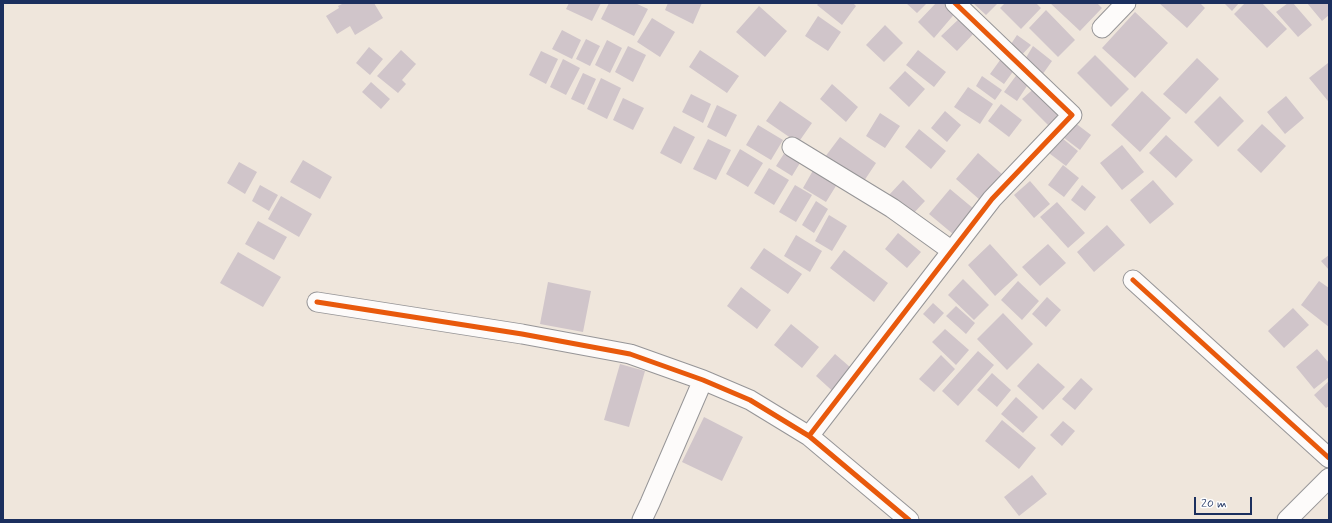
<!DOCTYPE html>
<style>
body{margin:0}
#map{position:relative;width:1332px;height:523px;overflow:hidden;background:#efe6dc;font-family:Mynerve,sans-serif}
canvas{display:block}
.frame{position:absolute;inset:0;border:4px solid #1b2f5e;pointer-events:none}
.scale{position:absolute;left:1194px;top:497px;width:58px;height:18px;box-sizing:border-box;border:2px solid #1b2f5e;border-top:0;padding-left:5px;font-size:12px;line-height:14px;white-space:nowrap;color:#1b2f5e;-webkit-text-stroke:3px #fff;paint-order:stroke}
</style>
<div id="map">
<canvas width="1332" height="523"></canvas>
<div class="frame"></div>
<div class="scale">20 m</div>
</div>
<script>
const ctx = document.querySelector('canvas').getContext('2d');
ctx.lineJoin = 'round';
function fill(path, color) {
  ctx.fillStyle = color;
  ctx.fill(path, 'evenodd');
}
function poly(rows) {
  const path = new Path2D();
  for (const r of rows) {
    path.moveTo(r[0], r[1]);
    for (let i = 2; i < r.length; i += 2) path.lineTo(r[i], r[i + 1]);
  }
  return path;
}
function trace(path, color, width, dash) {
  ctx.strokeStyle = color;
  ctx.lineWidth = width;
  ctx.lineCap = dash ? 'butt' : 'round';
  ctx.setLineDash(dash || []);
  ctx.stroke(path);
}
const building = poly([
 [344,3,374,3,383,18,355,35,350,26,337,34,326,16,339,8,338,6],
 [569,3,601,3,592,21,566,9],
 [609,3,635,3,648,9,634,36,601,19],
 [668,3,702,3,693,24,665,10],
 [819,3,853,3,856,6,842,25,817,5],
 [906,3,927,3,917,13],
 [936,3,947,3,957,11,934,38,918,22],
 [973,3,998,3,986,15],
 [1005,3,1036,3,1041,8,1021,29,1000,8],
 [1050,3,1097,3,1102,8,1080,31],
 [1159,3,1200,3,1205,8,1187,28],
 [1224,3,1239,3,1232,11],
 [1245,3,1262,3,1287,29,1267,48,1234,14],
 [1288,3,1293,3,1312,25,1298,37,1276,12],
 [1307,3,1329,3,1329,15,1322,21],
 [759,6,787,31,765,57,736,32],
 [1046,10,1075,40,1058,57,1029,28],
 [1135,12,1168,43,1135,78,1102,48],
 [818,16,841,32,828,51,805,36],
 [962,16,976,31,957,51,941,36],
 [652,18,675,32,660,57,637,42],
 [885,25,903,43,884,62,866,45],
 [562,30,581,40,572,59,552,49],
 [1017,35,1031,45,1019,58,1009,47],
 [586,39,600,46,590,66,576,59],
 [607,40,622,48,610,73,595,65],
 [628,46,646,55,633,82,615,72],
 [1033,46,1052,61,1040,78,1024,61],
 [369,47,383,59,370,75,356,63],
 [401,50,416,64,402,80,406,84,398,93,377,76],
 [700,50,739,76,727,93,689,67],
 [918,50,946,72,934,87,906,65],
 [541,51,558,59,546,84,529,75],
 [1095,55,1129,89,1111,107,1077,73],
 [1003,56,1017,66,1004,84,990,74],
 [1197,58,1219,79,1186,114,1163,94],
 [563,59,580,68,566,95,550,87],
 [1328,63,1329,65,1328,101,1309,78],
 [1021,69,1031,80,1017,101,1004,92],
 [905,71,925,89,909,107,889,88],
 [583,73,596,79,584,105,571,99],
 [982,76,1002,90,995,100,976,86],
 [601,78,621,88,607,119,587,109],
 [371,82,390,99,381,109,362,92],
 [832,84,858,107,846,122,820,99],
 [1038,85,1063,112,1048,125,1022,99],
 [968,87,993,104,980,124,954,107],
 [1142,91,1171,118,1140,152,1111,125],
 [691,94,711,104,703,123,682,112],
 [1220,96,1244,121,1218,147,1194,122],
 [1286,96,1304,118,1285,134,1267,112],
 [623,98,644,108,633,130,613,120],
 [780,101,812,123,798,143,766,121],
 [1001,104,1022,120,1009,137,988,121],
 [717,105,737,115,726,137,707,127],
 [945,111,961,125,947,142,931,128],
 [880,113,900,126,885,148,866,136],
 [1070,119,1091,135,1080,150,1059,134],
 [1262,124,1286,146,1261,173,1237,150],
 [758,125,783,140,771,160,746,145],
 [674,126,695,137,681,164,660,153],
 [919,129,946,151,931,169,905,147],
 [1057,134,1078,151,1066,166,1045,150],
 [1166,135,1193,160,1176,178,1149,153],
 [840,137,876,163,862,184,825,157],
 [708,139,731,150,716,180,693,169],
 [1122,145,1144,172,1122,190,1100,163],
 [740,149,763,163,748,187,726,174],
 [787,149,803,158,792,176,776,166],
 [978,153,1003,175,980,200,956,179],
 [303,160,332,177,320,199,290,182],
 [239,162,257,172,245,194,227,183],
 [1063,165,1079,178,1064,197,1048,185],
 [815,167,839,181,826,202,803,188],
 [769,168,789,180,774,205,754,193],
 [903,180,925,201,911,216,889,195],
 [1153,180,1174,204,1150,224,1130,200],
 [1030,181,1050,204,1034,218,1014,195],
 [260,185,278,195,269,211,252,201],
 [795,185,812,195,796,222,779,212],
 [1082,185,1096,197,1085,211,1071,200],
 [950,189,980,214,959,239,929,214],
 [281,196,312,214,299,237,268,219],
 [816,201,828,209,814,233,802,225],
 [1057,202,1085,233,1068,248,1040,217],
 [829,215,847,226,832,251,815,241],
 [258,221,287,237,274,260,245,244],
 [1107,225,1125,245,1094,272,1077,252],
 [898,233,921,252,907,268,885,249],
 [796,235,822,251,810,272,784,256],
 [990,244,1018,275,995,296,968,265],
 [1048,244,1066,263,1040,286,1022,267],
 [764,248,802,274,788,294,750,268],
 [844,250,888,283,874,302,830,268],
 [238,252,281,277,263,307,220,283],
 [1329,255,1329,270,1321,261],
 [963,279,989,305,974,320,948,295],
 [1018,281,1039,301,1022,320,1001,300],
 [1319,281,1329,288,1329,327,1301,305],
 [548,282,591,291,583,332,540,324],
 [741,287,771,310,757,329,727,306],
 [1047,297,1061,310,1046,327,1032,314],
 [933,303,944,313,934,324,923,314],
 [956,306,975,323,966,334,946,316],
 [1293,308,1309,325,1284,348,1268,331],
 [1003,313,1033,344,1007,370,977,339],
 [791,324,819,347,802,368,774,345],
 [945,329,969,350,956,365,932,342],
 [1317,349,1329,363,1329,377,1314,389,1296,367],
 [978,351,994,365,958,406,942,391],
 [835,354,858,374,838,396,816,376],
 [941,355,955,369,934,392,919,379],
 [1038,363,1065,387,1043,410,1017,386],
 [620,364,645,371,629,427,604,420],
 [992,373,1011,390,997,407,977,390],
 [1081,378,1093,389,1075,410,1062,399],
 [1329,381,1329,406,1326,408,1314,395],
 [1016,397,1038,417,1023,433,1001,414],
 [704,417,743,437,722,481,682,462],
 [1002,420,1036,448,1019,469,985,441],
 [1063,421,1075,431,1062,446,1050,435],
 [1032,475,1047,494,1019,516,1004,497]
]);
const minor = poly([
 [1102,28,1126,3],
 [792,147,892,208,952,251],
 [1133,280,1329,458],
 [317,302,522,334,630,354,703,380,750,400,809,436,909,520],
 [809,436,992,199,1072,115,955,3],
 [642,520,650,503,703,380],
 [1287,520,1329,478]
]);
const cycleway = poly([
 [1133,280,1329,458],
 [317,302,522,334,630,354,703,380,750,400,809,436,909,520],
 [809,436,992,199,1072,115,955,3]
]);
fill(building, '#d0c5ca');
trace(minor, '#969597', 21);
trace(minor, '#fdfbfa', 19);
trace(cycleway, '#e8590c', 5);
</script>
